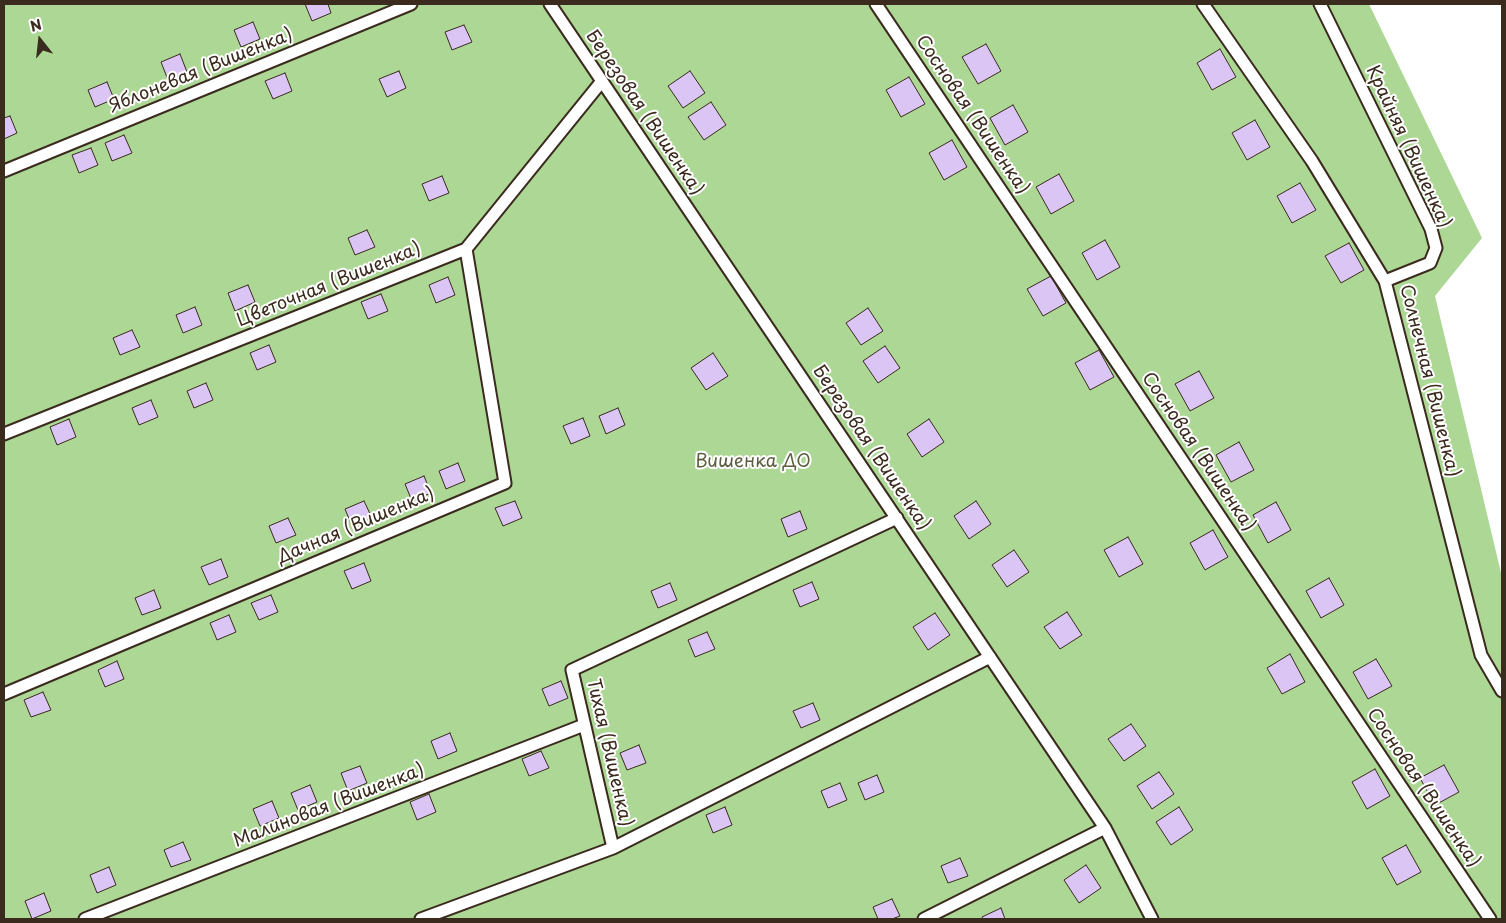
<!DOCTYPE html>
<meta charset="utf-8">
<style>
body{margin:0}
#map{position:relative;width:1506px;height:923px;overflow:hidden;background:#fff;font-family:"Playpen Sans",sans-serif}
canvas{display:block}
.frame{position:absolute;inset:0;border:5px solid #3b2a1e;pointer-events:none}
.north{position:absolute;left:15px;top:15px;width:50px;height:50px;-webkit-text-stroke:4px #fff;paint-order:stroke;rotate:344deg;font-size:14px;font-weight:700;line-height:20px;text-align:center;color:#3b2a1e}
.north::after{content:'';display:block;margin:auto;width:18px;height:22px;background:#3b2a1e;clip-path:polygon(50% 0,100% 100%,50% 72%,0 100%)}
</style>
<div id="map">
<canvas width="1506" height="923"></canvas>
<div class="frame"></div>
<div class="north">N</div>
</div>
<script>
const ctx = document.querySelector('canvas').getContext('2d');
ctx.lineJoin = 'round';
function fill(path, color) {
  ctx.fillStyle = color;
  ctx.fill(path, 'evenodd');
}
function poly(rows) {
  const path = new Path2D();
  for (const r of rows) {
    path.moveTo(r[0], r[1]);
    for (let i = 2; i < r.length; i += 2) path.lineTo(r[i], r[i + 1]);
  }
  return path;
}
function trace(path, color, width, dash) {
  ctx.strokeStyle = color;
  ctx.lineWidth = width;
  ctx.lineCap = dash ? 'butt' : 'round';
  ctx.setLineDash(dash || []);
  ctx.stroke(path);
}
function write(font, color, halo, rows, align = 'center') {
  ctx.font = font + ' "Playpen Sans",sans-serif';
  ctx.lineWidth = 4;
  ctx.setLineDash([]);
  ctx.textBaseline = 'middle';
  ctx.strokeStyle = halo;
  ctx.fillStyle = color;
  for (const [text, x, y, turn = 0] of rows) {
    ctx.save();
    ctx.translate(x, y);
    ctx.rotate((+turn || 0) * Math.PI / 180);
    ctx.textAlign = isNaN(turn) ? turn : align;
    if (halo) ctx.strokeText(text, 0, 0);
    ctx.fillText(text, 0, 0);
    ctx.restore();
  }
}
const green = poly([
 [4,4,1369,4,1482,238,1435,296,1502,577,1502,919,4,919]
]);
const building = poly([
 [305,4,328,4,331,13,312,21,305,4],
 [253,22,260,39,241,47,234,30,253,22],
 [464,25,472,42,452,50,445,32,464,25],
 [986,44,1001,71,978,84,962,57,986,44],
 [1220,49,1236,77,1212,90,1197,63,1220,49],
 [180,54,187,72,168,80,161,62,180,54],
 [399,71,406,88,387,97,379,79,399,71],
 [690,71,705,93,683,108,668,86,690,71],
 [285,73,292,91,273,99,265,81,285,73],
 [909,77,925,104,901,117,886,90,909,77],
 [107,82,114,99,95,107,88,90,107,82],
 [711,102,726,125,704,140,688,117,711,102],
 [1013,105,1028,132,1005,145,990,118,1013,105],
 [10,116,17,133,4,139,4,118,10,116],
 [1255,120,1270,147,1247,160,1232,133,1255,120],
 [124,135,132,153,112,161,105,143,124,135],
 [952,140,967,167,944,180,929,153,952,140],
 [91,148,98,165,79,173,72,155,91,148],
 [1059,174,1074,201,1051,214,1036,187,1059,174],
 [442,176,449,193,429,201,422,184,442,176],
 [1300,183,1316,210,1292,223,1277,196,1300,183],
 [367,230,375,247,355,255,348,238,367,230],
 [1105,240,1120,267,1097,280,1082,253,1105,240],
 [1349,243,1364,270,1341,283,1325,256,1349,243],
 [1051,276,1066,303,1043,316,1027,289,1051,276],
 [448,277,455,295,436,303,429,285,448,277],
 [248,285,255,302,235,311,228,293,248,285],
 [381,294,388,311,368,319,361,302,381,294],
 [195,307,202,325,183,333,176,315,195,307],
 [868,308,883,331,861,345,846,323,868,308],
 [132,330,140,347,120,355,113,338,132,330],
 [269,345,276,362,257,370,250,353,269,345],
 [885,346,900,368,878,383,863,361,885,346],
 [1099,350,1114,377,1090,390,1075,363,1099,350],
 [713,353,728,376,706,390,691,368,713,353],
 [1199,371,1214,398,1190,411,1175,384,1199,371],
 [206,383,213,400,194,408,187,391,206,383],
 [151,400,158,417,139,425,132,408,151,400],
 [618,408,625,425,606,434,599,416,618,408],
 [583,418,590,436,571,444,563,426,583,418],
 [69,419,76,437,57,445,50,427,69,419],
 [929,419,944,442,922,457,907,434,929,419],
 [1239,442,1254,470,1231,482,1216,455,1239,442],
 [458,463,465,481,446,489,439,471,458,463],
 [424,476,431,493,412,501,405,484,424,476],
 [364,501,372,518,352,526,345,509,364,501],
 [515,501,522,518,503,526,495,508,515,501],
 [976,501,991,524,969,539,954,516,976,501],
 [1276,502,1291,530,1268,543,1253,515,1276,502],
 [800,511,807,529,788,537,781,519,800,511],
 [288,518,296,535,276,543,269,526,288,518],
 [1213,530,1228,557,1205,570,1190,543,1213,530],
 [1128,537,1143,564,1119,577,1104,550,1128,537],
 [1014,550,1029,572,1007,587,992,565,1014,550],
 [221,559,228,577,209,585,201,567,221,559],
 [364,563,371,581,352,589,344,571,364,563],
 [1329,578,1344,605,1321,618,1306,591,1329,578],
 [812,582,819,599,800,607,793,590,812,582],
 [670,583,677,600,658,608,651,591,670,583],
 [154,590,161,608,142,615,135,598,154,590],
 [271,595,278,612,259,620,251,603,271,595],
 [1067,612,1082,635,1060,649,1044,627,1067,612],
 [935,613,950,635,928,650,913,627,935,613],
 [229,615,236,632,217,640,210,623,229,615],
 [707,632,715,649,695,657,688,640,707,632],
 [1290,654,1305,682,1282,694,1267,668,1290,654],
 [1376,659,1392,686,1368,699,1353,672,1376,659],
 [117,661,124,679,105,687,98,670,117,661],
 [561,681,568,698,549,706,542,689,561,681],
 [43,692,51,710,31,717,24,700,43,692],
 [813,703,820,720,801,728,793,711,813,703],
 [1131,724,1146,746,1124,761,1108,739,1131,724],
 [450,733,457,751,438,759,431,741,450,733],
 [639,745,646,763,627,770,620,753,639,745],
 [541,751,549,768,529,776,522,759,541,751],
 [1444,765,1459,792,1435,805,1420,778,1444,765],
 [360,766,367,783,348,791,341,773,360,766],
 [1375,769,1390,796,1367,809,1352,782,1375,769],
 [1159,772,1174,794,1152,809,1137,786,1159,772],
 [877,775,884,792,865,800,858,783,877,775],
 [840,783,847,800,828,808,821,791,840,783],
 [310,785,317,802,298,810,291,793,310,785],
 [429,794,436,812,417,820,410,802,429,794],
 [272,801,279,818,260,826,253,809,272,801],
 [725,807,732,825,713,833,706,815,725,807],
 [1179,807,1193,830,1171,845,1156,822,1179,807],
 [183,842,191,860,171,867,164,850,183,842],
 [1406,845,1421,872,1397,885,1382,858,1406,845],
 [960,858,968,876,948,883,941,866,960,858],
 [1086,865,1101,888,1079,903,1064,880,1086,865],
 [109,867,116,885,97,893,90,875,109,867],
 [44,893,51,911,32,919,25,901,44,893],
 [892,899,900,916,892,919,878,919,873,907,892,899],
 [1001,908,1005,919,983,919,982,917,1001,908]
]);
const lane = poly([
 [550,4,1105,828,1152,919],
 [876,4,1490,919],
 [1203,4,1312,161,1385,281,1481,655,1502,691],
 [1320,4,1431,229,1436,248,1430,263,1385,281],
 [4,171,411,4],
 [4,434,466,249,602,81],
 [4,694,505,483,466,249],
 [613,848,990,657],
 [85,919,584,725],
 [421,919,613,848,572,670,897,518],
 [924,919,1105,828]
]);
const streetNames = [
 ["Яблоневая (Вишенка)",201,71,-22],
 ["Березовая (Вишенка)",644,113,56],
 ["Сосновая (Вишенка)",972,115,56],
 ["Крайняя (Вишенка)",1408,147,65],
 ["Цветочная (Вишенка)",329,285,-22],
 ["Солнечная (Вишенка)",1429,381,76],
 ["Березовая (Вишенка)",871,448,56],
 ["Сосновая (Вишенка)",1198,452,56],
 ["Дачная (Вишенка)",356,526,-23],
 ["Тихая (Вишенка)",609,753,77],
 ["Сосновая (Вишенка)",1423,788,56],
 ["Малиновая (Вишенка)",329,806,-21]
];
const parkNames = [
 ["Вишенка ДО",753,462]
];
fill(green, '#acd795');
fill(building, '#dbc5f5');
trace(building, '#3b2a1e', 1);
trace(lane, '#3b2a1e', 15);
trace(lane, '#fff', 11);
write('18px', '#3b2a1e', '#fff', streetNames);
write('18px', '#5d5e42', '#fff', parkNames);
</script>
